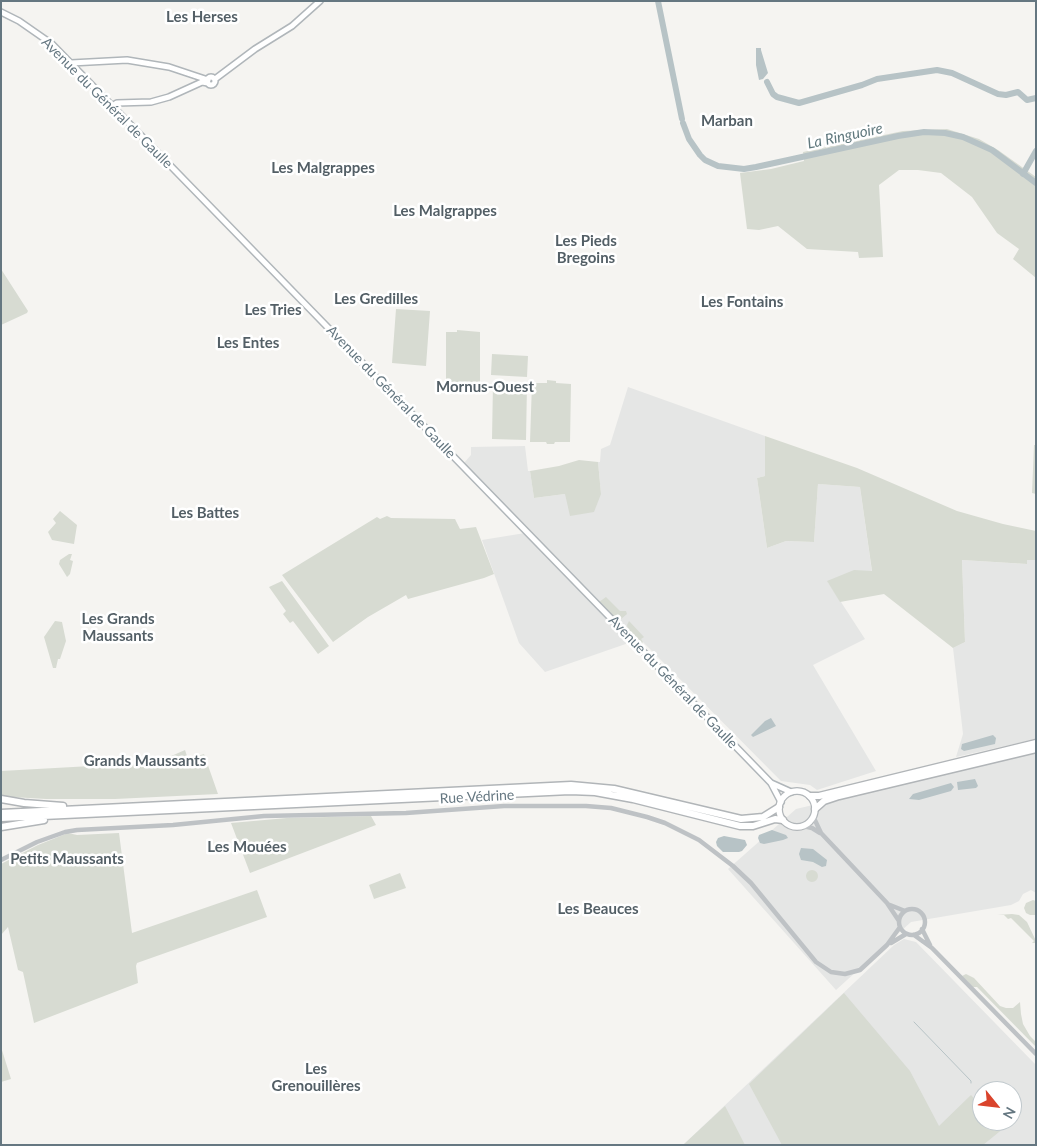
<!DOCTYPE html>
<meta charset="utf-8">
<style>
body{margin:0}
#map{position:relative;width:1037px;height:1146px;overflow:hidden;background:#f5f4f1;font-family:Lato,sans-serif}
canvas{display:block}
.frame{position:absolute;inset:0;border:2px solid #657781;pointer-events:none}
.north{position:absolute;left:972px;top:1081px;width:50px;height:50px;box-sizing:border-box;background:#fff;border:1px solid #c1c9cd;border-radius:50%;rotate:119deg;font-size:14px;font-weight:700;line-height:20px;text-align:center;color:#657781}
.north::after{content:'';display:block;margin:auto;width:18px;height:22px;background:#da442c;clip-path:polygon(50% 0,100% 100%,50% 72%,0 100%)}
</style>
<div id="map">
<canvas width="1037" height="1146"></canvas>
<div class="frame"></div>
<div class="north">N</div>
</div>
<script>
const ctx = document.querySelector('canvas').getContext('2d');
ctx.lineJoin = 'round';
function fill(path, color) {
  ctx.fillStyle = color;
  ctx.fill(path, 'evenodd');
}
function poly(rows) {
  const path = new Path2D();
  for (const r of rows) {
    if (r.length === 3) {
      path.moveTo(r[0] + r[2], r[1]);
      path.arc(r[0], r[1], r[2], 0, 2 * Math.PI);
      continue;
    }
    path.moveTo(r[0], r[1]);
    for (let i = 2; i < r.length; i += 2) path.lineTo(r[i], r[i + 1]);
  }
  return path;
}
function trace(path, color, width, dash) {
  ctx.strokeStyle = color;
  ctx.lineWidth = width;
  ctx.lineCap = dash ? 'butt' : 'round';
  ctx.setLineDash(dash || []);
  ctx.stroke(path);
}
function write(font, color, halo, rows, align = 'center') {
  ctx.font = font + ' Lato,sans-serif';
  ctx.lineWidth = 5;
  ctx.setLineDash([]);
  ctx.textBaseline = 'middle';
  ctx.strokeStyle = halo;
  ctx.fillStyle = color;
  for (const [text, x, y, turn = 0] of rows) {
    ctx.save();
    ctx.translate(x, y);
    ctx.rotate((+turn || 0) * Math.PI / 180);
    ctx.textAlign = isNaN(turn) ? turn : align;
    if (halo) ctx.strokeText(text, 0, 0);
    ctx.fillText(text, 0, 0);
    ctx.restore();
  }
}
const built = poly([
 [628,387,765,436,765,476,757,478,767,548,786,541,814,542,818,484,860,487,872,572,828,582,865,639,813,665,876,771,817,790,810,785,781,781,640,639,545,672,519,643,482,540,525,533,463,464,471,455,471,447,525,446,528,471,530,471,534,498,565,494,601,494,598,462,600,462,601,449,610,445],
 [962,560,1026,564,1027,560,1036,560,1036,739,956,757,963,734,953,648,965,642],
 [1036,752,1036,893,1031,890,1023,894,1019,901,1011,905,911,922,836,990,728,869,796,809],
 [904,939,916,942,1036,1065,1036,1145,683,1145,894,945],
 [982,1091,1012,1091,1012,1121,982,1121]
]);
const green = poly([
 [947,129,979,139,998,150,1036,177,1036,278,1013,259,1019,249,997,233,972,197,941,173,918,170,899,170,879,185,883,257,859,258,858,252,807,249,778,226,759,230,747,229,740,173,771,169,804,161,803,152,903,131],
 [1,269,28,311,27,313,1,325],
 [396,309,430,311,426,366,392,363],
 [457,330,480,332,480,389,457,390,456,388,446,388,446,332,457,332],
 [492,354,528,356,527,377,491,375],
 [547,380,556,381,556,383,571,384,570,442,555,442,554,444,547,444,546,442,530,442,532,383,547,383],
 [493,383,527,384,526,440,492,439],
 [765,436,857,468,957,511,1003,524,1036,531,1036,560,1027,560,1027,564,962,560,965,642,953,648,884,594,840,602,827,581,854,570,872,571,860,487,818,484,814,542,786,541,767,548,757,478,765,476],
 [1034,445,1036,445,1036,494,1032,493],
 [579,460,598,462,601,494,594,512,570,516,565,494,534,498,530,471,559,466],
 [60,511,77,525,74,544,52,540,48,532,56,523,53,519],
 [387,516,391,518,455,519,460,529,476,527,494,574,484,578,408,599,406,595,368,617,333,642,282,575,377,517,380,519],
 [69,554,72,554,70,560,73,561,70,574,67,577,59,564,60,560],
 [282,581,329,646,318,654,293,621,290,623,283,614,286,611,269,587],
 [606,597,620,611,626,611,627,614,621,619,615,618,599,602],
 [55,621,62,622,66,641,60,659,58,659,56,668,53,668,44,637],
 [629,621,644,637,641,639,643,642,640,645,628,630,627,625],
 [185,750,188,759,204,754,218,794,115,799,46,799,12,797,1,795,1,771,109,765,153,764],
 [371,816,376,825,250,873,231,823,287,818],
 [68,833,77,835,119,833,132,933,257,890,267,917,137,963,136,966,138,983,34,1023,23,972,18,970,8,927,1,935,1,864,38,845],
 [812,876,6],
 [400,873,406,888,374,899,369,885],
 [1033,900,1036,901,1036,915,1030,915,1026,913,1024,908,1026,903],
 [1012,914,1019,915,1027,922,1036,941,1035,943,1032,943,1034,941,1011,918,1008,919,1004,915,997,915],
 [966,974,974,978,1000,1006,1006,1008,1013,1008,1020,1002,1021,1014,1023,1024,1030,1036,1036,1042,1036,1047,977,987,973,987,962,976],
 [844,993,910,1071,939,1126,971,1095,982,1107,982,1121,997,1121,1004,1128,983,1145,782,1145,749,1084],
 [1,1047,11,1079,1,1082],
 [725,1106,745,1145,683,1145]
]);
const water = poly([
 [756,48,761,48,761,50,768,73,763,79,759,80,756,65],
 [771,718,776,726,753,737,751,735,765,721],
 [993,735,996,738,995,744,964,751,961,749,962,744],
 [975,779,978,786,976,788,958,790,957,782],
 [951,783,954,787,951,791,919,800,909,799,913,794],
 [772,830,786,835,788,838,783,840,764,844,760,843,758,838,759,835],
 [724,836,745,840,747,845,742,851,739,852,723,852,717,846,716,842,718,838],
 [801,848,813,849,827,860,826,866,822,867,813,862,801,860,799,854]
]);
const stream = poly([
 [914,1022,971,1081,971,1083]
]);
const river = poly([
 [658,1,682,119],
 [767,82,773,94,777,97,799,103,862,85,877,79,937,70,952,73,998,94,1006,95,1018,92,1027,100,1036,98],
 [683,123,689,139,700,155,705,160,718,166,744,169,756,167,898,136,924,132,945,133,963,137,992,150,1036,183],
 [1023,174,1036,151]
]);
const tertiary = poly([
 [813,816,821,833,887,903,899,921],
 [803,826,812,828,820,833],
 [1,860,37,842,65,832,77,830,173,825,264,816,406,813,504,806,586,806,611,808,647,817,665,823,699,840,733,866,751,883,816,962,831,972,845,974,860,970,887,945,900,927],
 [890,905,905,911],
 [912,922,13],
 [922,929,930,945],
 [914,935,932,948,1036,1054],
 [891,943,906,934]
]);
const secondary = poly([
 [1,12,19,21,52,44,740,751,771,783,781,802],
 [71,63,127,60,169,67,208,80],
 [211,81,4],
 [215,79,255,49,292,26,320,1],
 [112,106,117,103,151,102,169,97,202,82,208,83],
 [771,783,791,792]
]);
const primary = poly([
 [797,809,18]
]);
const trunk = poly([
 [810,796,819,796,1036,743],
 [1,799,24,803,63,806],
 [815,809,824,801,839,796,1036,749],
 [1,813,571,785,614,789,741,819,763,817,779,807],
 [1,818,570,791,595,792,633,799,740,826,753,826,775,819,783,820],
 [1,827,44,820]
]);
const streetNames = [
 ["Avenue du Général de Gaulle",107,103,45],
 ["Avenue du Général de Gaulle",391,392,46],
 ["Avenue du Général de Gaulle",673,682,46],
 ["Rue Védrine",477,797,-3]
];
const neighbourhoodNames = [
 ["Les Herses",202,17],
 ["Marban",727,121],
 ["Les Malgrappes",323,168],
 ["Les Malgrappes",445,211],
 ["Les Pieds",586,241],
 ["Bregoins",586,258],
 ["Les Gredilles",376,299],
 ["Les Fontains",742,302],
 ["Les Tries",273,310],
 ["Les Entes",248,343],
 ["Mornus-Ouest",485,387],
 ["Les Battes",205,513],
 ["Les Grands",118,619],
 ["Maussants",118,636],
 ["Grands Maussants",145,761],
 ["Les Mouées",247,847],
 ["Petits Maussants",67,859],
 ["Les Beauces",598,909],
 ["Les",316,1069],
 ["Grenouillères",316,1086]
];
const waterNames = [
 ["La Ringuoire",845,136,-12]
];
fill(built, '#e5e6e5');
fill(green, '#d7dbd2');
fill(water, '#b7c3c6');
trace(stream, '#b7c3c6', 1);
trace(river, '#b7c3c6', 6);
trace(secondary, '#b0b6ba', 8);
trace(primary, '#b1b6b9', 8);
trace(trunk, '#b1b5b8', 9);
trace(tertiary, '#bec2c5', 4.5);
trace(secondary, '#fff', 5);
trace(primary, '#fff', 5.5);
trace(trunk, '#fff', 6);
write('14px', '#657781', '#fff', streetNames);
write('bold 15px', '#535f66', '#fff', neighbourhoodNames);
write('italic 15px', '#61797e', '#fff', waterNames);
</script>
